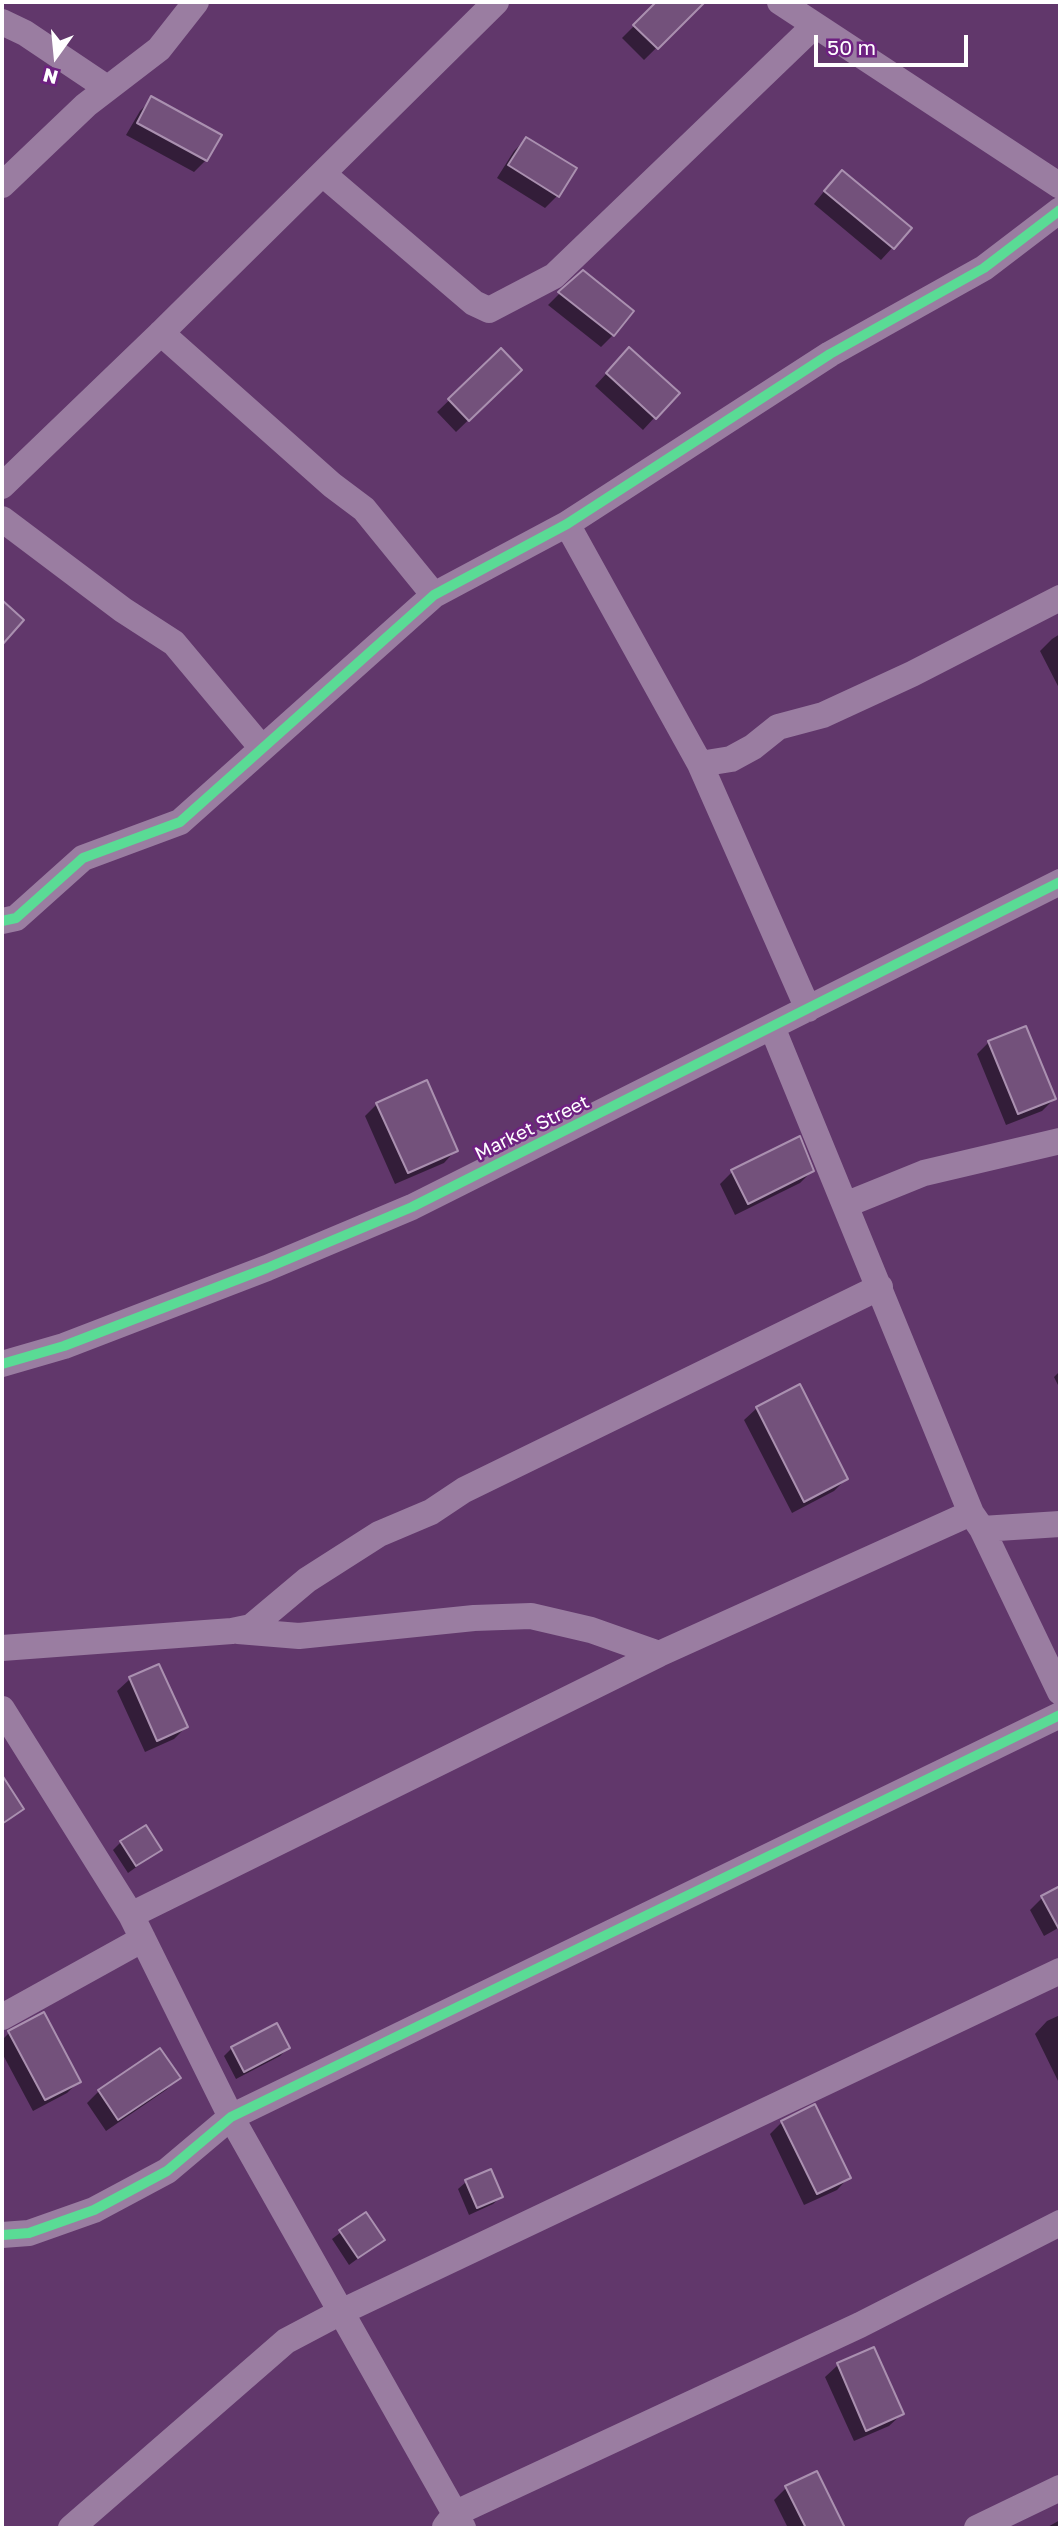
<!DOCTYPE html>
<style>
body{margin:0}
#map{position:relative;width:1062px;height:2530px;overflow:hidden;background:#61376b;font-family:"Golos Text",sans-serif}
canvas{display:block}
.frame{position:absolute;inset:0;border:4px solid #fff;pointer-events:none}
.north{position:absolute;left:21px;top:21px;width:70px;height:70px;-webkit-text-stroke:5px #6e2181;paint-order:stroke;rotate:195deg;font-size:19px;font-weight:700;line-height:28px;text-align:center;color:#fff}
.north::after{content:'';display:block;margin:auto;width:24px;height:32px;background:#fff;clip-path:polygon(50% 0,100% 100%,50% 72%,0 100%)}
.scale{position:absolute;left:814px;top:35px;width:154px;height:32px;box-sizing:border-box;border:4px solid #fff;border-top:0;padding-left:9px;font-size:21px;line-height:24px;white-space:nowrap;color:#fff;-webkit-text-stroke:5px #6e2181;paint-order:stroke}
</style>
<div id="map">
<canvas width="1062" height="2530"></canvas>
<div class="frame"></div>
<div class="north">N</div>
<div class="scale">50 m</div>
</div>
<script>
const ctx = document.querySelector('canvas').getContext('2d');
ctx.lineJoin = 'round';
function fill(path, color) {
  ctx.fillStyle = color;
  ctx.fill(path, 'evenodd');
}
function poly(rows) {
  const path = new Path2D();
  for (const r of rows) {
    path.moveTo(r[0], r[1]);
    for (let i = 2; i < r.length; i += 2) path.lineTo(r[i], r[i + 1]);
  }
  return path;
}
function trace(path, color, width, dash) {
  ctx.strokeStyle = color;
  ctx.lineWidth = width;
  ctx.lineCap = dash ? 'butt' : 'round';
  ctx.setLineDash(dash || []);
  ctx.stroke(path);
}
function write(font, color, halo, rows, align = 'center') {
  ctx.font = font + ' "Golos Text",sans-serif';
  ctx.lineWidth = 5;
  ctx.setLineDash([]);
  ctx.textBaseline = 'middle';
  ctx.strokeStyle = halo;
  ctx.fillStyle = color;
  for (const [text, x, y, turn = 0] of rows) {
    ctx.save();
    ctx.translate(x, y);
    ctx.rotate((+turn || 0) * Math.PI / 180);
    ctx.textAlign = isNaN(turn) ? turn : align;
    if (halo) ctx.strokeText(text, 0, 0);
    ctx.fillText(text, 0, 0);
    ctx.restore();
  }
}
const shadow = poly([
 [658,2,703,2,644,60,622,38],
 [152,99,206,160,194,172,126,135,140,111],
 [526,139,557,196,545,208,497,178,514,151],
 [830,184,893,247,881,260,814,204],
 [560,293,613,335,601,347,548,305],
 [501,350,520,370,456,432,437,412],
 [617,362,677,393,643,430,595,386],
 [1060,634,1060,690,1040,651,1052,639],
 [989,1042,1054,1099,1042,1111,1006,1125,977,1054],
 [377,1104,456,1150,444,1163,395,1184,365,1116],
 [799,1139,812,1171,800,1183,735,1215,720,1184,732,1172],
 [1060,1371,1060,1389,1054,1377],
 [799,1387,846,1479,834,1491,792,1513,744,1420,757,1408],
 [159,1666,186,1727,174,1739,145,1752,117,1691,130,1679],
 [5,1783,22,1809,2,1826,2,1786],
 [121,1842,160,1850,128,1873,113,1850],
 [1060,1888,1060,1927,1044,1936,1030,1910,1042,1898],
 [1060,2015,1060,2085,1035,2034,1047,2021],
 [9,2033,79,2081,67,2093,33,2111,2,2053,2,2040],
 [232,2048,288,2048,280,2056,236,2079,224,2056],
 [178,2078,166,2090,106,2131,87,2103,99,2091],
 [782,2122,849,2177,837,2190,804,2205,770,2134],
 [490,2171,501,2197,493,2204,469,2215,458,2189,466,2182],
 [365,2214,383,2240,349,2265,332,2239],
 [873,2349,902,2414,889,2426,854,2441,825,2377,838,2365],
 [816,2473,843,2528,788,2528,774,2500,786,2488],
 [1060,2520,1060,2528,1046,2528]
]);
const building = poly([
 [656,2,705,2,658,49,633,25,656,2],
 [151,96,222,135,207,161,137,123,151,96],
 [526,137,577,168,559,197,508,165,526,137],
 [842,170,912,228,894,249,824,191,842,170],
 [583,270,634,311,614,336,558,292,583,270],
 [629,347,680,393,656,419,606,373,629,347],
 [501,348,522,370,469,421,448,399,501,348],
 [2,600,24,620,2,645,2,600],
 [1026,1026,1056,1099,1018,1114,988,1041,1026,1026],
 [427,1080,458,1151,408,1173,376,1103,427,1080],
 [800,1136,814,1171,748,1204,731,1170,800,1136],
 [800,1384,848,1479,804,1502,756,1407,800,1384],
 [159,1664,188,1727,157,1741,129,1677,159,1664],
 [2,1775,24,1809,2,1824,2,1775],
 [146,1825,162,1850,136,1866,120,1841,146,1825],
 [1060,1886,1060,1931,1041,1896,1060,1886],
 [44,2012,81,2082,45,2100,8,2031,44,2012],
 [277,2023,290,2048,244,2072,231,2047,277,2023],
 [160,2048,181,2078,118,2120,98,2090,160,2048],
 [815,2104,851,2178,817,2194,781,2121,815,2104],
 [491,2169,503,2197,477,2208,465,2180,491,2169],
 [366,2212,385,2240,358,2258,339,2230,366,2212],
 [874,2347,904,2414,866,2431,837,2363,874,2347],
 [817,2471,845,2528,806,2528,785,2486,817,2471]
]);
const minor = poly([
 [780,2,1060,186],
 [2,22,25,33,107,88],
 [323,174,474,303,489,310,554,276,814,26],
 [2,185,86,105,159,49,196,2],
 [161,333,332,485,364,509,434,595],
 [2,486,161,333,496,2],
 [2,519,123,610,174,643,261,747],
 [567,524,700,764,808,1009],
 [700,764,731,759,753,747,778,727,823,715,912,674,1060,598],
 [2,921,16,918,83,858,180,822,434,595,567,524,830,354,984,268,1060,210],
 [772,1027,971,1513,982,1529,1060,1692],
 [845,1205,924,1173,1060,1141],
 [2,1364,64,1346,267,1268,412,1207,1060,882],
 [982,1529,1060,1524],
 [238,1631,299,1636,474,1618,531,1616,591,1630,659,1654],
 [2,1648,232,1631,251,1627,307,1580,379,1534,431,1512,464,1490,880,1287],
 [2,1709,131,1915,231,2117,463,2528],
 [131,1915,659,1654,971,1513],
 [2,2017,143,1939],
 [2,2235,29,2233,94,2210,167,2171,231,2117,1060,1715],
 [445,2527,456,2513,860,2325,1060,2223],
 [71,2528,286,2341,339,2313,1060,1971],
 [977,2528,1060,2488]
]);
const cycleway = poly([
 [2,921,16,918,83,858,180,822,434,595,567,524,830,354,984,268,1060,210],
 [2,1364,64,1346,267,1268,412,1207,1060,882],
 [2,2235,29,2233,94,2210,167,2171,231,2117,1060,1715]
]);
const streetNames = [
 ["Market Street",532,1128,-26]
];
fill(shadow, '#0007');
fill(building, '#73517b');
trace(building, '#aa90b0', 2);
trace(minor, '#9a7da1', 26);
trace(cycleway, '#5adb95', 10);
write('19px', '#fff', '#6e2181', streetNames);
</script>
